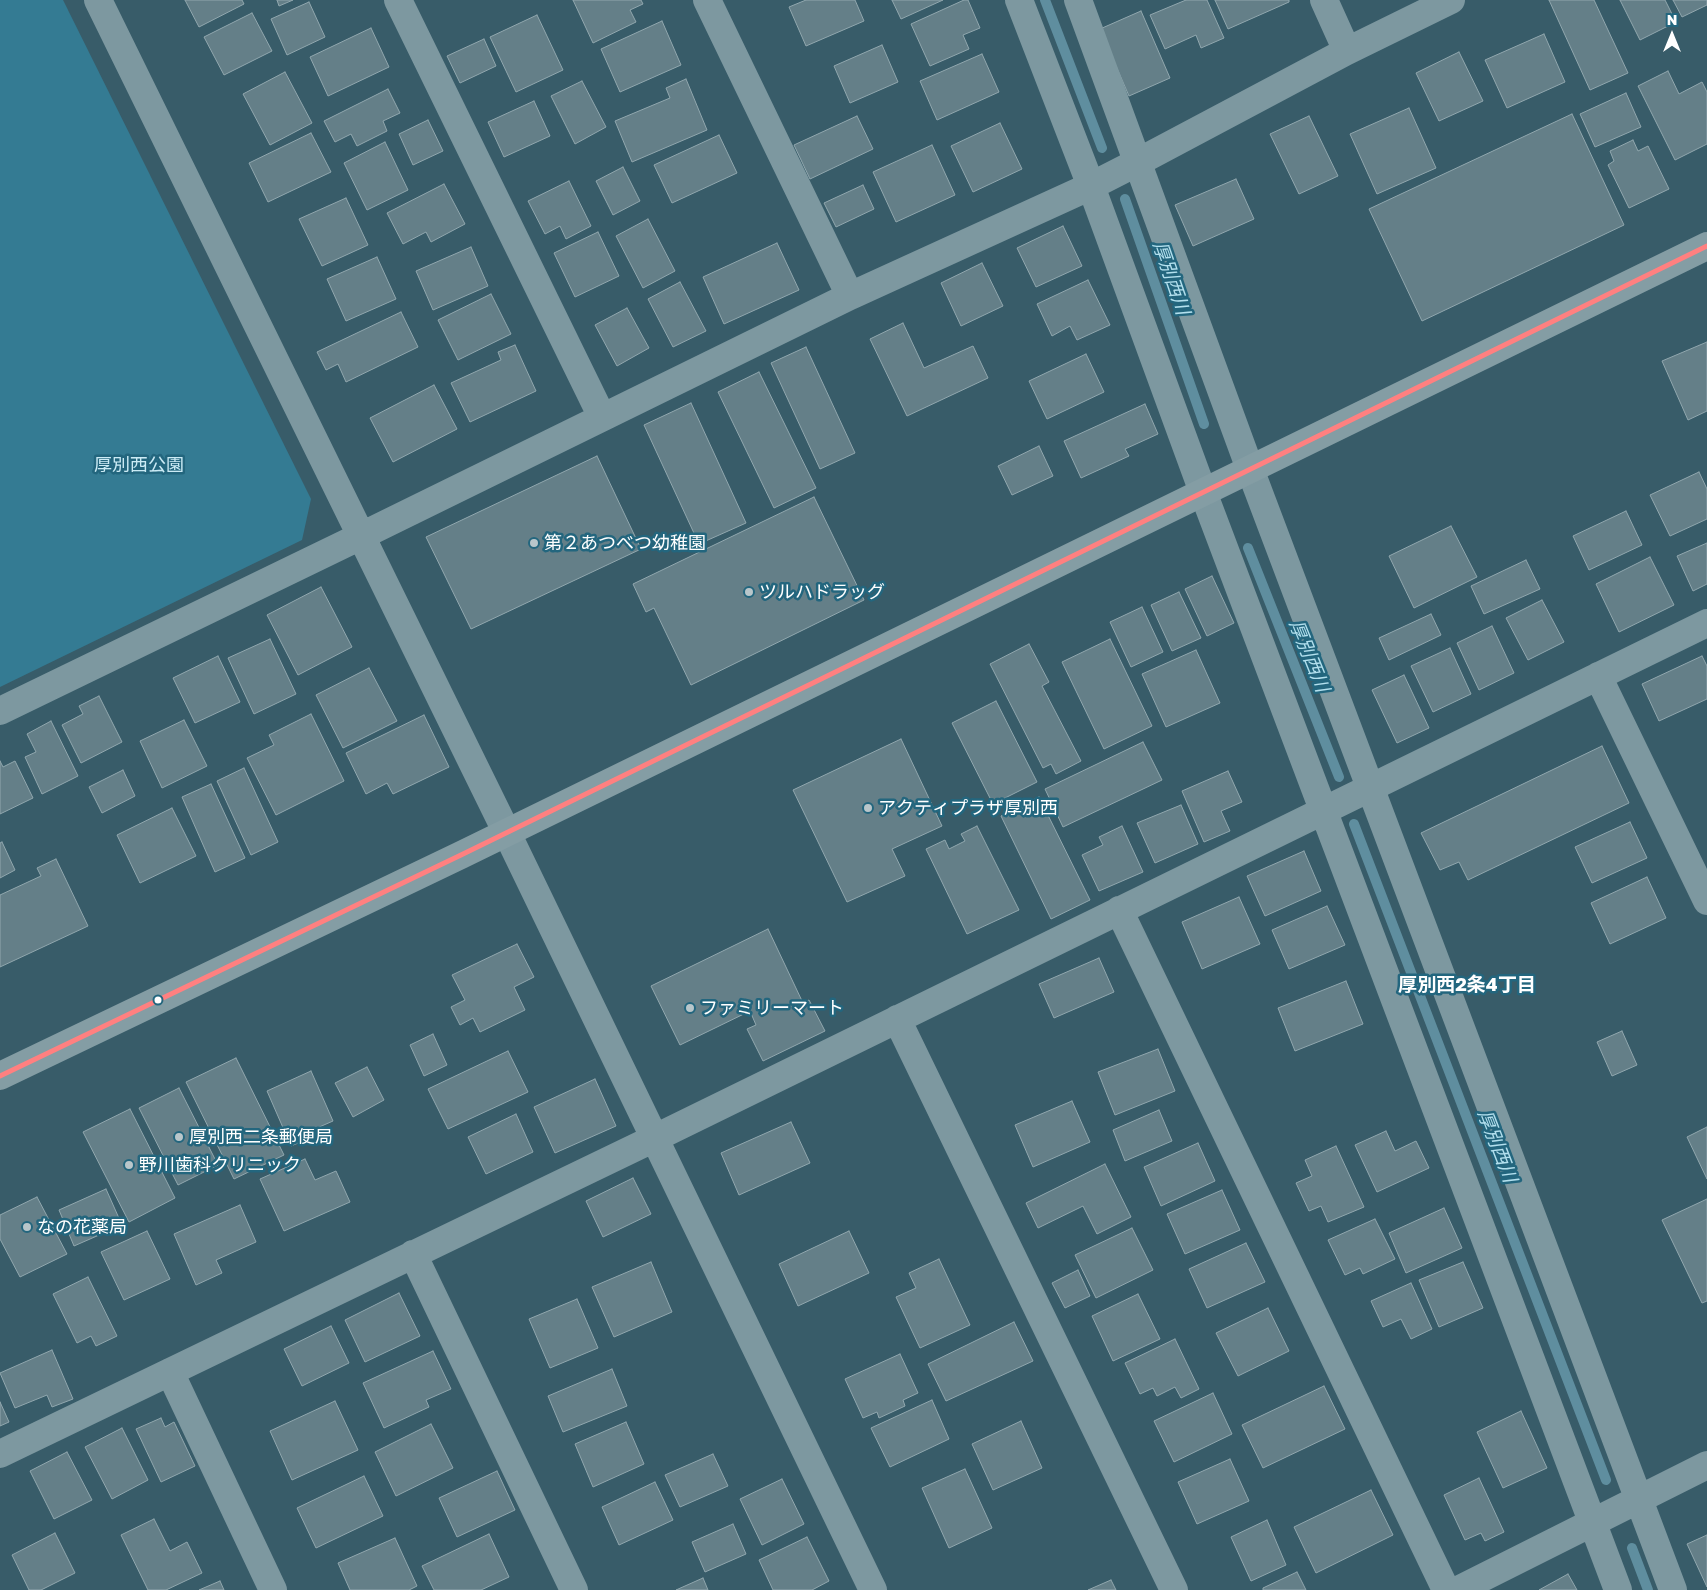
<!DOCTYPE html>
<meta charset="utf-8">
<style>
body{margin:0}
#map{position:relative;width:1707px;height:1590px;overflow:hidden;background:#385c69;font-family:"Golos Text",sans-serif}
canvas{display:block}
.north{position:absolute;left:1647px;top:10px;width:50px;height:50px;-webkit-text-stroke:4px #23667e;paint-order:stroke;rotate:0deg;font-size:14px;font-weight:700;line-height:20px;text-align:center;color:#fff}
.north::after{content:'';display:block;margin:auto;width:18px;height:22px;background:#fff;clip-path:polygon(50% 0,100% 100%,50% 72%,0 100%)}
</style>
<div id="map">
<canvas width="1707" height="1590"></canvas>
<div class="north">N</div>
</div>
<script>
const ctx = document.querySelector('canvas').getContext('2d');
ctx.lineJoin = 'round';
function fill(path, color) {
  ctx.fillStyle = color;
  ctx.fill(path, 'evenodd');
}
function poly(rows) {
  const path = new Path2D();
  for (const r of rows) {
    path.moveTo(r[0], r[1]);
    for (let i = 2; i < r.length; i += 2) path.lineTo(r[i], r[i + 1]);
  }
  return path;
}
function trace(path, color, width, dash) {
  ctx.strokeStyle = color;
  ctx.lineWidth = width;
  ctx.lineCap = dash ? 'butt' : 'round';
  ctx.setLineDash(dash || []);
  ctx.stroke(path);
}
function write(font, color, halo, rows, align = 'center') {
  ctx.font = font + ' "Golos Text","Noto Sans JP",sans-serif';
  ctx.lineWidth = 5;
  ctx.setLineDash([]);
  ctx.textBaseline = 'middle';
  ctx.strokeStyle = halo;
  ctx.fillStyle = color;
  for (const [text, x, y, turn = 0] of rows) {
    ctx.save();
    ctx.translate(x, y);
    ctx.rotate((+turn || 0) * Math.PI / 180);
    ctx.textAlign = isNaN(turn) ? turn : align;
    if (halo) ctx.strokeText(text, 0, 0);
    ctx.fillText(text, 0, 0);
    ctx.restore();
  }
}
const green = poly([
 [0,0,63,0,311,499,302,540,0,687]
]);
const stream = poly([
 [1045,0,1102,148],
 [1125,199,1204,424],
 [1248,548,1339,777],
 [1354,824,1606,1480],
 [1632,1548,1648,1590]
]);
const building = poly([
 [185,0,242,0,244,4,199,27,185,0],
 [277,0,293,0,279,6,277,0],
 [573,0,641,0,643,4,630,10,636,22,593,43,573,0],
 [806,0,855,0,864,21,806,46,789,7,806,0],
 [892,0,943,0,901,19,892,0],
 [964,0,968,0,980,28,963,35,969,49,930,66,911,24,964,0],
 [1186,0,1207,0,1224,38,1201,48,1196,35,1165,49,1150,15,1186,0],
 [1215,0,1289,0,1289,2,1228,29,1215,0],
 [1549,0,1594,0,1628,73,1590,90,1549,0],
 [1620,0,1665,0,1676,22,1640,40,1620,0],
 [1673,0,1707,0,1707,5,1682,17,1673,0],
 [309,2,325,37,287,55,271,19,309,2],
 [1141,11,1170,78,1129,96,1100,29,1141,11],
 [252,13,272,51,224,75,204,37,252,13],
 [537,15,563,70,516,92,490,37,537,15],
 [662,21,681,65,620,92,601,49,662,21],
 [371,28,389,67,328,96,310,57,371,28],
 [1544,34,1565,82,1507,108,1485,60,1544,34],
 [484,39,496,66,460,83,447,56,484,39],
 [882,45,898,82,850,103,834,66,882,45],
 [1459,52,1483,101,1439,121,1416,73,1459,52],
 [982,54,999,92,937,120,920,81,982,54],
 [1668,71,1679,94,1702,82,1707,92,1707,144,1675,160,1638,86,1668,71],
 [285,72,312,123,270,145,243,94,285,72],
 [686,79,707,130,632,162,615,121,670,98,666,88,686,79],
 [582,81,606,127,575,144,551,96,582,81],
 [388,89,400,113,383,121,387,131,357,146,351,134,335,142,324,121,388,89],
 [1626,93,1641,127,1595,147,1580,114,1626,93],
 [534,101,550,136,504,157,488,122,534,101],
 [1409,108,1436,168,1377,194,1350,134,1409,108],
 [1572,114,1624,225,1422,321,1369,209,1572,114],
 [857,116,873,149,810,179,794,145,857,116],
 [1309,116,1338,176,1299,194,1270,134,1309,116],
 [428,120,443,151,413,165,399,134,428,120],
 [1000,123,1022,169,973,192,951,146,1000,123],
 [311,133,331,172,268,202,249,163,311,133],
 [719,135,737,173,672,203,654,165,719,135],
 [1633,140,1638,151,1648,146,1669,189,1629,208,1608,165,1614,161,1610,151,1633,140],
 [385,142,408,190,367,210,344,163,385,142],
 [932,145,955,195,896,222,873,172,932,145],
 [623,167,640,201,613,215,596,181,623,167],
 [1236,179,1254,219,1193,246,1175,205,1236,179],
 [569,181,591,226,566,239,560,226,545,234,528,201,569,181],
 [444,184,465,224,431,242,426,232,403,244,387,213,444,184],
 [863,185,874,209,836,227,824,203,863,185],
 [346,198,368,245,322,266,299,219,346,198],
 [648,219,675,271,643,288,616,236,648,219],
 [1063,226,1082,266,1036,287,1017,248,1063,226],
 [598,232,619,276,575,297,554,253,598,232],
 [777,243,799,290,724,324,703,277,777,243],
 [471,247,488,286,433,310,416,271,471,247],
 [377,257,396,299,346,321,327,279,377,257],
 [982,263,1003,306,961,326,941,283,982,263],
 [1088,280,1110,325,1077,340,1070,326,1052,336,1037,304,1088,280],
 [680,282,706,331,673,347,648,299,680,282],
 [491,294,511,334,458,360,438,320,491,294],
 [627,308,649,348,617,366,595,325,627,308],
 [401,312,418,347,346,382,338,364,326,370,317,352,401,312],
 [903,323,924,368,973,346,988,378,907,416,870,339,903,323],
 [1707,342,1707,411,1688,420,1662,361,1707,342],
 [515,345,536,391,470,422,451,383,501,360,498,352,515,345],
 [806,347,855,453,820,469,771,363,806,347],
 [1086,354,1104,392,1047,419,1029,381,1086,354],
 [759,372,816,488,774,508,718,392,759,372],
 [434,385,457,429,393,462,370,418,434,385],
 [691,403,746,523,699,544,644,425,691,403],
 [1145,404,1158,434,1125,449,1129,456,1081,478,1064,441,1145,404],
 [1039,446,1053,476,1012,495,998,466,1039,446],
 [597,456,641,549,471,629,426,537,597,456],
 [1699,472,1707,489,1707,519,1670,536,1650,495,1699,472],
 [814,497,864,600,691,685,654,608,646,612,633,584,814,497],
 [1626,511,1642,545,1589,570,1573,536,1626,511],
 [1451,526,1477,577,1414,608,1389,556,1451,526],
 [1707,543,1707,584,1693,591,1677,556,1707,543],
 [1650,557,1674,605,1619,632,1596,584,1650,557],
 [1526,560,1540,589,1484,614,1471,586,1526,560],
 [1212,576,1234,623,1207,636,1185,589,1212,576],
 [321,587,352,647,298,675,267,615,321,587],
 [1179,592,1201,638,1172,651,1151,605,1179,592],
 [1542,600,1564,642,1528,660,1506,618,1542,600],
 [1142,607,1163,652,1131,667,1110,622,1142,607],
 [1431,614,1441,635,1389,660,1379,638,1431,614],
 [1492,626,1514,673,1479,690,1457,643,1492,626],
 [270,639,296,694,254,714,228,658,270,639],
 [1110,639,1152,726,1104,749,1062,662,1110,639],
 [1029,644,1049,682,1042,686,1081,761,1056,774,1051,764,1043,768,990,664,1029,644],
 [1450,648,1471,694,1433,712,1411,666,1450,648],
 [1196,650,1220,703,1166,727,1142,674,1196,650],
 [218,656,240,702,195,723,173,678,218,656],
 [1702,656,1707,666,1707,699,1659,721,1642,684,1702,656],
 [369,668,397,721,343,748,316,695,369,668],
 [1404,675,1429,728,1397,743,1372,690,1404,675],
 [99,696,122,742,81,763,62,725,83,714,79,706,99,696],
 [996,701,1037,782,993,804,952,723,996,701],
 [311,714,344,781,276,815,247,758,274,745,269,735,311,714],
 [424,715,449,767,393,794,387,783,366,794,346,753,424,715],
 [184,720,207,766,162,788,140,741,184,720],
 [51,721,78,776,42,794,25,757,36,752,27,734,51,721],
 [901,739,942,826,892,849,905,876,847,902,793,790,901,739],
 [1143,742,1162,780,1063,827,1045,789,1143,742],
 [1602,746,1629,803,1468,880,1459,862,1440,870,1421,833,1602,746],
 [0,761,3,767,15,761,33,798,0,814,0,761],
 [244,768,278,842,251,855,217,781,244,768],
 [123,770,135,796,102,813,89,787,123,770],
 [1228,771,1242,802,1221,811,1230,831,1204,842,1182,791,1228,771],
 [211,784,245,858,215,872,182,797,211,784],
 [1039,797,1090,900,1051,919,1001,816,1039,797],
 [1181,805,1198,844,1155,863,1137,823,1181,805],
 [172,808,196,856,140,883,117,835,172,808],
 [1630,822,1647,858,1592,883,1575,847,1630,822],
 [977,826,1019,910,967,934,926,849,945,840,949,849,965,841,961,834,977,826],
 [1122,826,1143,872,1099,891,1082,855,1103,845,1099,837,1122,826],
 [2,842,15,870,0,878,0,843,2,842],
 [1304,851,1321,891,1265,916,1247,876,1304,851],
 [56,859,88,926,0,967,0,895,41,876,37,868,56,859],
 [1647,877,1666,918,1610,944,1591,903,1647,877],
 [1239,897,1260,944,1202,969,1182,922,1239,897],
 [1327,906,1345,945,1289,969,1272,930,1327,906],
 [768,929,803,1003,809,1000,825,1031,763,1061,747,1029,756,1025,750,1011,680,1045,651,986,768,929],
 [517,944,534,977,514,987,525,1010,480,1032,473,1018,460,1025,451,1007,465,1000,452,975,517,944],
 [1099,958,1114,992,1054,1018,1039,984,1099,958],
 [1346,981,1363,1024,1295,1051,1278,1008,1346,981],
 [1622,1031,1637,1065,1612,1076,1597,1042,1622,1031],
 [433,1034,447,1065,424,1076,410,1045,433,1034],
 [1158,1049,1175,1091,1115,1115,1098,1072,1158,1049],
 [508,1051,528,1092,448,1129,428,1089,508,1051],
 [236,1058,284,1155,234,1179,186,1082,236,1058],
 [367,1067,384,1100,353,1117,335,1083,367,1067],
 [311,1071,333,1121,317,1128,320,1134,291,1146,267,1091,311,1071],
 [595,1079,616,1126,555,1153,534,1107,595,1079],
 [179,1088,218,1165,178,1185,139,1108,179,1088],
 [1072,1101,1090,1142,1033,1167,1015,1125,1072,1101],
 [130,1109,175,1198,129,1222,83,1132,130,1109],
 [1159,1110,1172,1141,1125,1161,1113,1130,1159,1110],
 [516,1114,533,1152,486,1174,468,1137,516,1114],
 [791,1122,810,1163,739,1195,721,1153,791,1122],
 [1707,1127,1707,1179,1687,1137,1707,1127],
 [1386,1131,1395,1151,1416,1141,1429,1168,1377,1192,1355,1145,1386,1131],
 [1198,1143,1215,1181,1161,1206,1144,1167,1198,1143],
 [1336,1146,1364,1207,1328,1222,1321,1206,1309,1211,1296,1183,1312,1176,1305,1160,1336,1146],
 [305,1159,315,1180,336,1171,350,1202,284,1231,260,1179,305,1159],
 [1105,1164,1131,1217,1097,1234,1083,1206,1038,1228,1026,1203,1105,1164],
 [633,1178,651,1214,603,1237,586,1201,633,1178],
 [106,1189,122,1225,74,1246,59,1210,106,1189],
 [1222,1190,1240,1230,1185,1254,1167,1214,1222,1190],
 [37,1197,67,1254,20,1277,0,1239,0,1215,37,1197],
 [1707,1199,1707,1301,1702,1303,1662,1220,1707,1199],
 [240,1205,256,1242,216,1260,222,1273,196,1285,174,1234,240,1205],
 [1444,1208,1462,1248,1406,1273,1389,1233,1444,1208],
 [1375,1219,1395,1259,1363,1274,1360,1268,1345,1275,1328,1240,1375,1219],
 [1132,1228,1153,1270,1096,1298,1075,1255,1132,1228],
 [147,1231,170,1279,124,1300,101,1252,147,1231],
 [849,1231,869,1273,798,1306,779,1264,849,1231],
 [1246,1243,1265,1282,1207,1308,1189,1269,1246,1243],
 [939,1259,970,1325,920,1348,896,1297,916,1288,909,1273,939,1259],
 [651,1262,672,1312,614,1337,592,1287,651,1262],
 [1463,1262,1483,1308,1439,1327,1419,1280,1463,1262],
 [1078,1270,1090,1296,1065,1308,1052,1283,1078,1270],
 [88,1277,117,1336,96,1346,91,1336,77,1343,53,1294,88,1277],
 [1411,1283,1432,1329,1411,1339,1401,1319,1383,1327,1371,1301,1411,1283],
 [399,1293,420,1336,365,1362,345,1320,399,1293],
 [1138,1294,1160,1339,1113,1361,1092,1316,1138,1294],
 [577,1299,598,1348,550,1368,529,1319,577,1299],
 [1268,1308,1289,1351,1238,1376,1216,1333,1268,1308],
 [1014,1322,1033,1361,946,1401,928,1364,1014,1322],
 [331,1326,349,1363,302,1386,284,1349,331,1326],
 [1175,1339,1199,1389,1181,1398,1175,1387,1157,1396,1153,1388,1140,1394,1125,1363,1175,1339],
 [52,1350,73,1399,52,1407,47,1395,15,1408,0,1373,52,1350],
 [433,1351,451,1389,426,1400,429,1407,384,1428,363,1383,433,1351],
 [900,1354,918,1393,903,1400,905,1406,879,1418,877,1412,863,1418,845,1379,900,1354],
 [612,1369,627,1406,563,1432,548,1396,612,1369],
 [1324,1386,1345,1429,1263,1468,1242,1425,1324,1386],
 [1213,1393,1232,1434,1174,1462,1154,1421,1213,1393],
 [932,1400,949,1439,890,1467,871,1428,932,1400],
 [335,1401,358,1450,292,1480,270,1431,335,1401],
 [0,1402,9,1422,0,1426,0,1402],
 [1521,1411,1547,1468,1503,1488,1477,1432,1521,1411],
 [161,1418,165,1427,174,1422,195,1466,161,1482,136,1429,161,1418],
 [1021,1421,1042,1468,993,1490,972,1444,1021,1421],
 [626,1422,644,1464,593,1487,575,1444,626,1422],
 [431,1424,453,1468,396,1496,375,1452,431,1424],
 [122,1428,148,1480,112,1499,85,1447,122,1428],
 [67,1452,92,1500,54,1519,30,1471,67,1452],
 [713,1454,728,1486,680,1507,665,1475,713,1454],
 [1230,1459,1249,1501,1197,1524,1178,1482,1230,1459],
 [965,1469,992,1528,949,1548,922,1488,965,1469],
 [497,1471,515,1510,457,1537,439,1498,497,1471],
 [364,1476,383,1516,316,1548,297,1508,364,1476],
 [1479,1478,1504,1532,1485,1541,1481,1533,1465,1540,1444,1495,1479,1478],
 [782,1479,804,1524,762,1545,740,1499,782,1479],
 [655,1482,673,1520,619,1545,602,1507,655,1482],
 [1371,1490,1393,1535,1316,1573,1294,1527,1371,1490],
 [154,1519,170,1551,187,1542,202,1573,166,1590,148,1590,121,1535,154,1519],
 [1267,1520,1286,1565,1251,1581,1231,1537,1267,1520],
 [733,1524,746,1554,705,1572,692,1542,733,1524],
 [55,1533,75,1573,41,1590,29,1590,12,1555,55,1533],
 [489,1534,509,1577,481,1590,434,1590,422,1566,489,1534],
 [1707,1535,1707,1587,1687,1544,1707,1535],
 [807,1537,829,1581,812,1590,773,1590,759,1560,807,1537],
 [395,1538,417,1586,409,1590,350,1590,338,1563,395,1538],
 [1297,1572,1306,1590,1263,1590,1263,1588,1297,1572],
 [1568,1574,1577,1590,1539,1590,1568,1574],
 [703,1578,708,1590,676,1590,703,1578],
 [1111,1580,1116,1590,1088,1590,1111,1580],
 [220,1581,224,1590,199,1590,220,1581]
]);
const street = poly([
 [98,0,507,833,873,1590],
 [398,0,602,417],
 [707,0,850,296],
 [1019,0,1091,186,1203,492,1618,1590],
 [1078,0,1250,469,1673,1590],
 [1324,0,1347,51],
 [1598,676,1707,901],
 [0,711,361,536,850,296,1091,186,1138,162,1347,51,1451,0],
 [1119,910,1446,1590],
 [897,1019,1174,1590],
 [413,1254,574,1590],
 [170,1372,273,1590],
 [0,1454,655,1138,1707,623],
 [1458,1590,1707,1465]
]);
const secondary = poly([
 [0,1076,461,855,1707,246]
]);
const bus1 = poly([
 [0,1076,461,855,1707,246]
]);
const markers = [
 [534,543,5,"#b9c6ca"],
 [749,592,5,"#b9c6ca"],
 [868,808,5,"#b9c6ca"],
 [158,1000,4.5,"#fff"],
 [690,1008,5,"#b9c6ca"],
 [179,1137,5,"#b9c6ca"],
 [129,1165,5,"#b9c6ca"],
 [27,1227,5,"#b9c6ca"]
];
const parkNames = [
 ["厚別西公園",139,465]
];
const poiNames = [
 ["第２あつべつ幼稚園",544,543],
 ["ツルハドラッグ",759,592],
 ["アクティプラザ厚別西",878,808],
 ["ファミリーマート",700,1008],
 ["厚別西二条郵便局",189,1137],
 ["野川歯科クリニック",139,1165],
 ["なの花薬局",37,1227]
];
const waterNames = [
 ["厚別西川",1171,278,71],
 ["厚別西川",1309,656,68],
 ["厚別西川",1497,1146,69]
];
const neighbourhoodNames = [
 ["厚別西2条4丁目",1467,985]
];
fill(green, '#347b93');
trace(stream, '#5f8e9f', 10);
fill(building, '#647f88');
trace(building, '#91a7ae', 1);
trace(street, '#7d98a0', 28);
trace(secondary, '#849da4', 28);
trace(bus1, '#ff8080', 5);
for (const [x, y, r, color] of markers) {
  const dot = new Path2D();
  dot.arc(x, y, r, 0, 2 * Math.PI);
  ctx.fillStyle = color;
  ctx.fill(dot);
  trace(dot, '#23667e', 2);
}
write('18px', '#cbebf5', '#23667e', parkNames);
write('18px', '#fff', '#23667e', poiNames, 'left');
write('italic 19px', '#b3e0ee', '#23667e', waterNames);
write('bold 19px', '#fff', '#23667e', neighbourhoodNames);
</script>
